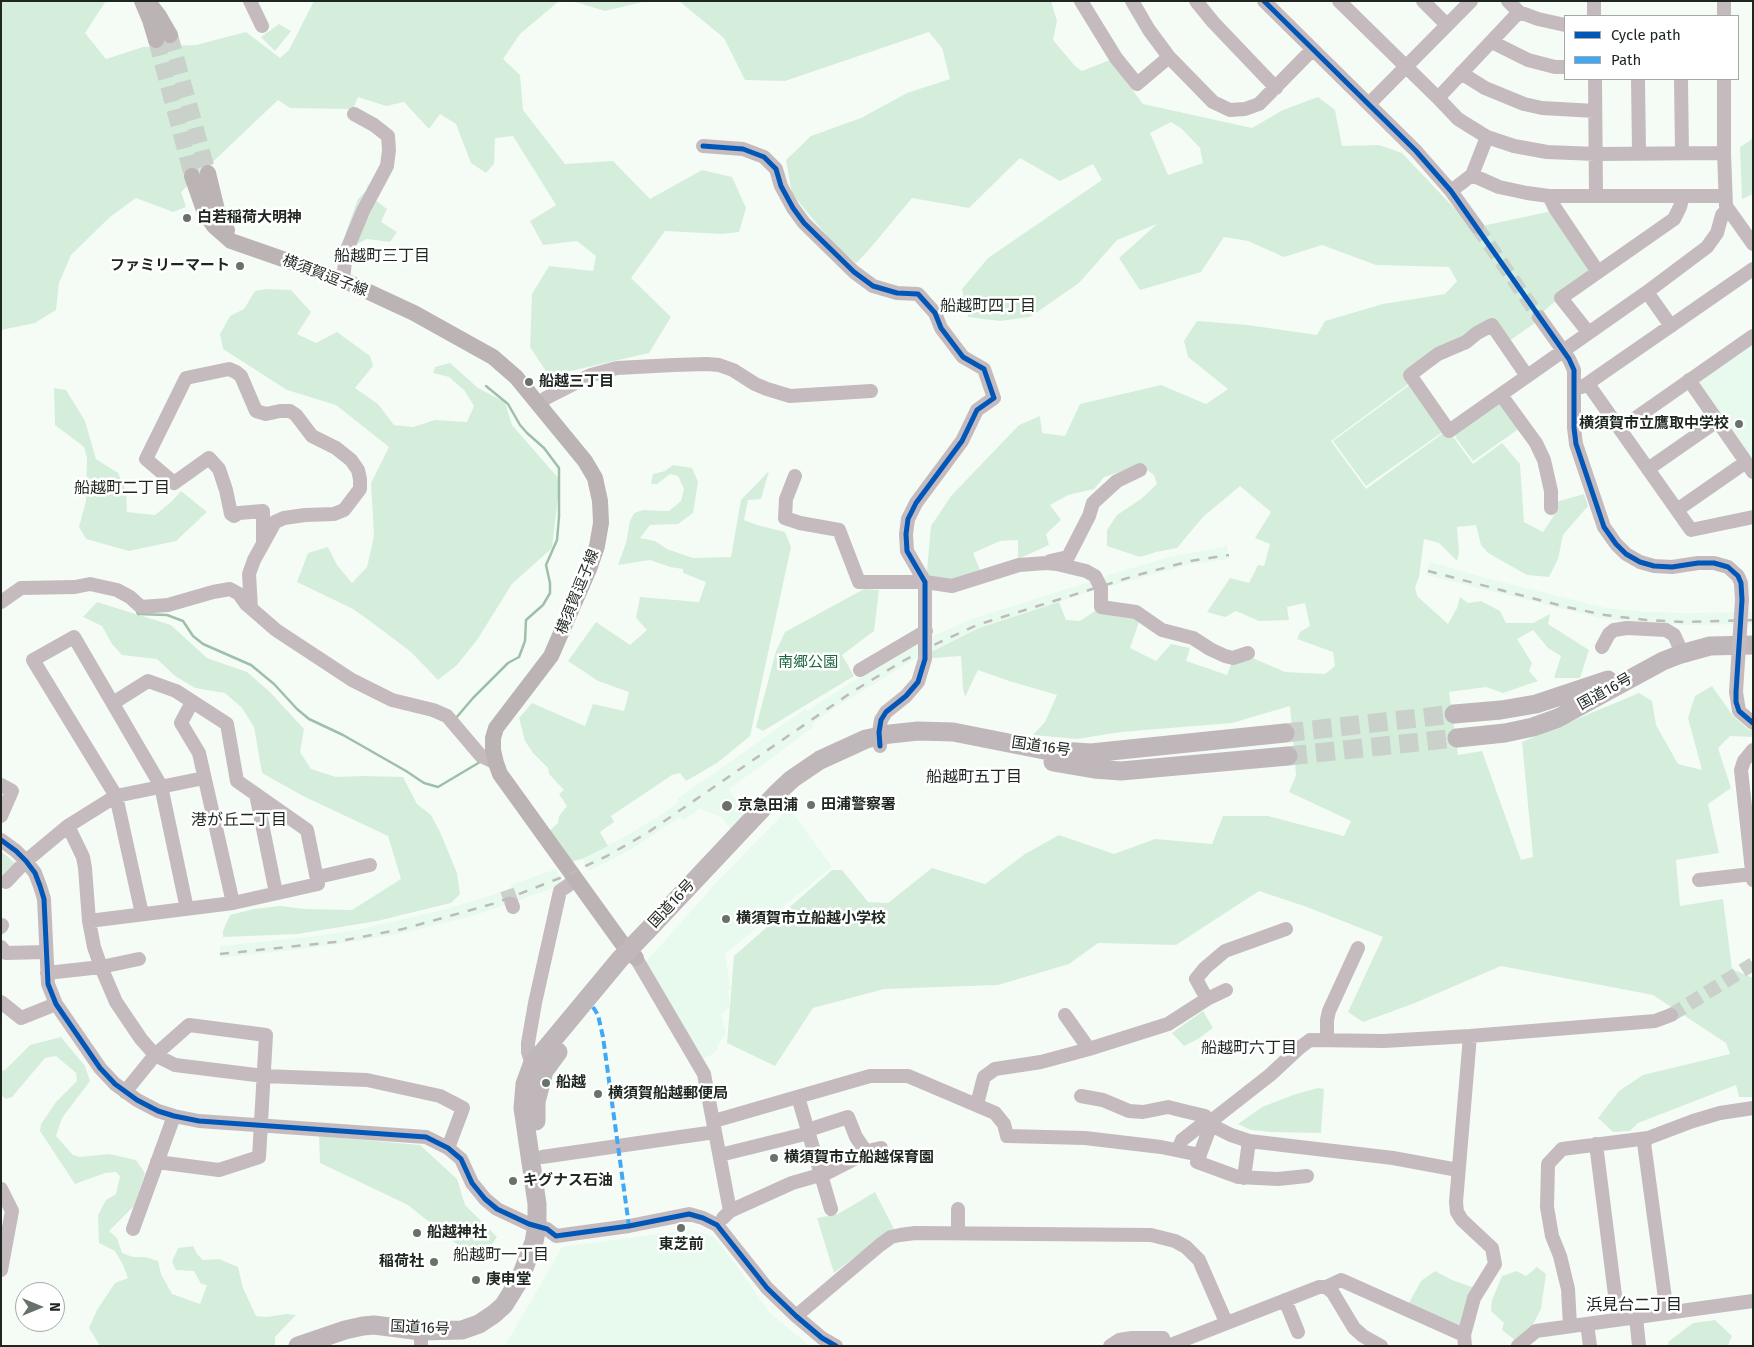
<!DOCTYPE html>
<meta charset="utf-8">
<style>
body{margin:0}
#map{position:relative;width:1754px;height:1347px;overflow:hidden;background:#f5fcf6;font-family:"Fira Sans",sans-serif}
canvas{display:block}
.frame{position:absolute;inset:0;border:2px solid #1e2620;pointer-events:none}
.legend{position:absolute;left:1564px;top:15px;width:175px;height:65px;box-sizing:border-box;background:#fff;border:1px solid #a5a8a6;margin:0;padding:6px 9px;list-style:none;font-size:15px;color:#1e2620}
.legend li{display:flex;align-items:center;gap:10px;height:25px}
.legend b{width:25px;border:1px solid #a5a8a6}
.north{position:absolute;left:15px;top:1282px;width:50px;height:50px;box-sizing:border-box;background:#fff;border:1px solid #a5a8a6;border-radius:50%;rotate:90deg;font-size:14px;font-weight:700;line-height:20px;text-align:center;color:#1e2620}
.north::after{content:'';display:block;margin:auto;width:18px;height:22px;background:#69716b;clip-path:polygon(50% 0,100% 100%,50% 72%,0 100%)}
</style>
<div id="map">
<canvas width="1754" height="1347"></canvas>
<div class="frame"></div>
<ul class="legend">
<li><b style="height:6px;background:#0057b8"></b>Cycle path</li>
<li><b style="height:6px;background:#3fa9f5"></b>Path</li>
</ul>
<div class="north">N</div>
</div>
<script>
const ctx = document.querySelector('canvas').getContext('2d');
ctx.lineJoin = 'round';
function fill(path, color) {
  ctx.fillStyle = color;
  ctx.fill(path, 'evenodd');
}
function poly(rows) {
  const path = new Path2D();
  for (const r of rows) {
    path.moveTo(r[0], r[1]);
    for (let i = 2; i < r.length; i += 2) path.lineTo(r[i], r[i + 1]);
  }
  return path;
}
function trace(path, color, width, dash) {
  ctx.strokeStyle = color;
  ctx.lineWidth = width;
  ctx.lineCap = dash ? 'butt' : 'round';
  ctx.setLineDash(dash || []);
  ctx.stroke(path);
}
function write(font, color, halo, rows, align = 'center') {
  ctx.font = font + ' "Fira Sans","Noto Sans JP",sans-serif';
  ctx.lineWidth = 5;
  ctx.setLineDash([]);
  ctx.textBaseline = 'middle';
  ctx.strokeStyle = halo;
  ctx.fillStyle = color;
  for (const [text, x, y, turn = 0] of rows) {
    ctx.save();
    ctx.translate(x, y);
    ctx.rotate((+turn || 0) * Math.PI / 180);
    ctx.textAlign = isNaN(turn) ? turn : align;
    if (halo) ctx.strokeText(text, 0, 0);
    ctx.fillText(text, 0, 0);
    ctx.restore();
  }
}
const built = poly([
 [1753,341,1753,463,1699,386,1700,378],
 [1227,546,1229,559,1192,564,1103,588,1099,578,1169,557],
 [1430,562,1490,579,1606,608,1646,612,1685,613,1753,612,1753,624,1685,625,1604,619,1426,575],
 [1095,580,1099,589,979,628,931,652,929,638,937,634,975,618],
 [920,642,923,654,839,705,812,724,813,727,780,752,729,789,744,815,731,829,721,817,700,809,683,820,680,817,630,850,588,871,582,859,624,837,662,814,679,802,677,799,805,709,807,711,864,674],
 [789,808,832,867,725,954,731,990,728,991,730,1007,721,1014,726,1033,717,1046,719,1048,711,1055,703,1059,704,1060,645,963,716,883],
 [553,870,556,870,562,882,554,888,476,915,403,933,358,941,310,948,220,958,220,946,309,937,357,930,446,909,492,895,511,888,511,885],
 [689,1230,713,1236,742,1273,769,1312,810,1346,505,1346,562,1247]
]);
const green = poly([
 [1,1,106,1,85,33,106,59,143,47,196,45,246,32,280,58,289,50,314,1,559,1,520,34,503,59,520,75,523,110,565,164,613,161,650,199,702,170,732,177,746,208,739,232,722,234,665,231,631,278,671,317,649,353,549,376,530,347,532,294,549,266,593,271,596,256,577,241,543,245,530,221,556,205,513,136,495,138,494,164,486,173,471,163,456,124,440,114,429,129,404,102,386,106,358,97,353,109,290,108,278,100,181,192,186,207,173,212,136,198,110,217,71,255,59,283,56,310,35,323,1,330],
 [572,1,647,1,605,11],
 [679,1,1051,1,1057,21,1053,40,1075,66,1082,71,1110,60,1143,104,1252,128,1283,110,1318,97,1335,110,1342,146,1379,145,1402,153,1473,228,1552,211,1591,271,1538,316,1535,323,1509,341,1491,319,1411,382,1331,441,1366,489,1446,431,1451,434,1473,464,1502,443,1520,464,1524,522,1543,532,1557,511,1556,502,1584,494,1588,506,1563,535,1558,559,1549,577,1527,575,1488,553,1481,545,1476,525,1457,527,1459,553,1457,561,1439,543,1424,539,1419,577,1415,587,1417,596,1448,624,1457,608,1460,597,1468,603,1481,601,1500,611,1506,623,1533,623,1550,614,1548,624,1589,650,1580,678,1554,678,1561,656,1548,648,1533,630,1517,639,1532,663,1529,671,1538,681,1503,693,1486,687,1449,692,1458,755,1482,751,1521,860,1533,857,1522,742,1639,693,1652,701,1656,725,1678,764,1702,770,1688,718,1695,696,1712,686,1733,716,1749,730,1753,730,1753,737,1730,736,1718,748,1731,788,1708,804,1719,853,1676,860,1680,906,1723,899,1732,969,1753,978,1753,1097,1739,1097,1736,1085,1638,1123,1630,1131,1613,1132,1598,1118,1619,1091,1643,1075,1730,1054,1726,1043,1653,995,1501,966,1415,1003,1363,1022,1348,1012,1383,937,1307,907,1259,891,1176,945,1098,943,1069,964,998,985,884,989,813,1008,775,1066,727,1043,734,956,832,870,842,870,868,902,888,903,932,868,985,884,1025,854,1059,835,1114,854,1155,839,1212,844,1223,816,1268,816,1344,836,1351,821,1289,792,1296,775,1290,706,1232,723,1121,732,1077,739,1033,735,1045,722,1057,695,1009,681,978,670,965,697,963,688,961,656,932,658,931,652,979,628,1059,602,1066,620,1080,621,1098,609,1140,619,1130,648,1156,661,1171,644,1190,648,1186,661,1227,675,1233,659,1248,656,1285,672,1325,674,1335,666,1333,652,1297,639,1300,632,1310,626,1305,603,1287,607,1289,620,1259,621,1236,611,1225,617,1207,612,1230,578,1249,583,1258,565,1264,566,1270,544,1255,538,1271,512,1240,486,1203,517,1177,548,1156,552,1140,557,1107,546,1107,530,1117,515,1141,499,1157,484,1154,475,1140,465,1104,477,1094,489,1068,495,1050,505,1061,520,1046,534,1049,545,1018,559,1018,540,1000,541,973,553,980,570,953,580,926,581,931,526,951,496,1019,425,1040,416,1042,433,1065,436,1080,404,1161,385,1206,404,1228,389,1188,357,1184,341,1197,321,1248,325,1317,335,1325,321,1383,304,1445,294,1457,281,1449,267,1376,265,1322,245,1284,257,1248,241,1224,237,1201,272,1140,290,1119,258,1157,224,1117,240,1079,283,1030,317,1000,321,968,317,962,289,988,258,1102,180,1093,164,1060,181,1020,158,969,208,912,198,867,252,856,263,833,243,792,194,786,160,811,136,861,118,907,93,950,79,942,48,929,32,785,81,745,80,724,38],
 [1171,122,1182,129,1200,148,1203,163,1168,175,1150,133],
 [279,24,291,31,275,51,261,37],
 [1753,135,1753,194,1742,199,1740,147,1751,140],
 [367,183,371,190,343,244,346,232,358,199,368,189],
 [375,200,387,209,381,222,397,232,390,242,367,239,353,246],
 [267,289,291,290,311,312,297,334,316,343,337,332,370,356,373,366,355,388,378,404,394,425,413,427,435,420,467,422,474,406,464,390,449,377,433,373,435,367,450,363,478,388,505,402,512,425,560,480,552,548,512,584,477,640,457,665,438,680,411,652,370,621,353,609,297,582,308,553,328,547,337,565,352,583,367,567,374,536,371,483,389,447,336,405,287,390,223,349,220,334,230,316,244,309,255,291],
 [1411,384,1444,431,1366,486,1333,441],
 [54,388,66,390,85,421,96,459,118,473,126,491,127,512,155,515,171,502,181,491,207,512,176,541,129,551,86,539,79,527,86,501,87,458,84,447,55,425],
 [1501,402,1520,428,1473,461,1454,435],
 [673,465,692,468,698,482,693,513,678,524,650,525,640,538,655,541,667,549,693,558,731,557,741,500,769,471,761,499,748,500,744,520,757,525,785,532,791,547,750,736,717,763,686,781,680,773,672,775,611,816,614,822,600,832,608,846,582,859,570,862,548,832,558,823,559,816,567,806,559,794,564,790,549,774,548,768,533,753,525,741,519,718,532,703,585,726,593,704,624,711,629,692,598,681,568,661,596,622,630,645,647,630,636,618,640,597,699,602,706,582,683,573,683,569,670,567,650,560,618,565,626,543,630,521,634,513,643,510,669,511,681,501,684,489,678,476,670,474,657,484,651,484,653,474,665,471],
 [864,589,879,590,874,631,842,655,854,676,763,731,756,727,776,651,785,632],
 [97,602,171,625,207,658,247,672,270,692,304,729,300,752,311,769,336,777,364,776,403,777,417,804,431,815,440,832,457,873,460,894,451,903,377,921,298,934,223,937,223,931,230,915,254,909,280,906,305,909,352,910,401,879,388,836,303,796,262,773,254,727,242,708,225,693,195,688,175,676,157,659,122,655,112,644,102,626,83,617],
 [1,851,16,864,1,880],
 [1203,1011,1213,1028,1198,1039,1184,1046,1172,1033],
 [61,1037,85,1066,90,1081,62,1118,56,1136,73,1155,80,1157,109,1154,136,1160,145,1173,134,1206,109,1231,117,1238,122,1253,133,1257,145,1257,158,1261,161,1274,172,1294,200,1304,207,1285,201,1284,194,1271,176,1270,172,1262,178,1248,193,1246,197,1254,203,1260,219,1259,238,1267,243,1288,256,1316,266,1317,287,1314,296,1315,275,1337,275,1346,100,1346,89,1328,97,1310,115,1283,128,1278,123,1265,115,1251,99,1243,98,1215,106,1200,116,1194,120,1176,116,1172,105,1173,75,1184,40,1131,41,1124,56,1102,77,1081,76,1073,56,1056,45,1058,12,1097,6,1099,1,1095,1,1071,5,1070,30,1045],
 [1318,1088,1324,1089,1321,1133,1271,1132,1251,1130,1238,1124,1262,1107,1293,1095],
 [319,1136,420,1145,457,1179,465,1205,497,1237,479,1262,408,1205,320,1163],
 [875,1192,895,1231,873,1243,834,1273,817,1218,838,1214],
 [1537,1267,1546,1274,1541,1309,1528,1334,1515,1340,1502,1330,1504,1323,1491,1311,1492,1300,1502,1276,1517,1271,1526,1276],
 [1435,1271,1452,1280,1475,1288,1462,1326,1409,1303,1421,1281],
 [1715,1320,1732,1336,1728,1346,1669,1346,1668,1342,1693,1323]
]);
const stream = poly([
 [137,612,138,614,167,615,183,621,193,636,203,644,251,665,274,684,297,709,309,719,343,735,406,771,424,783,438,787,480,762],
 [456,718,473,698,508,663,519,657,525,641,526,620,543,605,550,593,550,583,546,565,557,540,559,517,559,468,544,448,527,433,520,425,508,404,486,386]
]);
const minorTunnel = poly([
 [1477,227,1539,317],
 [507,890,512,904],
 [1671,1015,1753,964]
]);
const majorTunnel = poly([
 [170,35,208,173],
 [156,40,192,176]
]);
const highwayTunnel = poly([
 [1285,733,1454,714],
 [1288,756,1457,738]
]);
const minor = poly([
 [250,1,262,26],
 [1081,1,1116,58,1137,84,1169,57],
 [1132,1,1149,30,1169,57,1213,102,1230,110,1245,109,1259,104,1312,50],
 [1196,1,1213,22,1276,88],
 [1264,1,1416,151,1451,191,1477,227],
 [1339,1,1438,98,1458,119,1487,137,1514,146,1547,152,1596,154,1724,153],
 [1423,1,1447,25],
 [1508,1,1519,12,1538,19,1565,25],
 [1594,1,1594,16],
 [1724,16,1724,1],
 [1492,42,1528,60,1555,67,1565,67],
 [1461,73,1485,88,1524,104,1542,108,1595,111],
 [1595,79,1596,196],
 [1638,79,1639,153],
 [1681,79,1682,152],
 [1724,79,1724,153,1726,206,1753,244],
 [1438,98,1519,12],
 [1369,104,1471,1],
 [703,146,743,149,764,157,776,169,781,186,793,208,804,223,854,272,873,286,897,293,918,294,935,313,941,328,963,357,984,369,994,398,977,410,962,441,916,503,908,519,906,534,907,551,925,582,925,659,918,682,906,696,886,712,881,720,879,732,880,746],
 [1472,175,1499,187,1527,193,1549,196,1725,196],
 [1451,191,1472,175,1487,137],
 [1549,196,1555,208,1598,272],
 [343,280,346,252,363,211,387,166,389,150,388,136,374,125,354,114],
 [1647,292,1671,326],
 [1539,317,1569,359,1574,370,1574,428,1576,444,1604,527,1616,544,1626,554,1640,562,1654,566,1672,567,1698,563,1714,563,1728,567,1738,576,1741,583,1742,600],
 [1588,332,1561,298,1674,219,1680,207,1683,196],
 [1527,376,1492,325,1477,333,1466,342,1438,354,1410,375,1449,431,1647,292,1707,247,1717,233,1722,215,1728,209],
 [1689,380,1753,472],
 [1588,384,1691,530,1753,517],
 [1581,387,1584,386,1753,269],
 [1501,395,1536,443,1544,460,1551,491,1551,508],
 [539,405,546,398,591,375,617,368,674,365,707,364,719,365,733,370,755,384,767,389,790,396,871,391],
 [1620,429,1753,336],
 [1648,469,1717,421],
 [795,476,786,499,785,518,800,523,839,530,859,582,925,582,952,586,1019,565,1046,563,1057,564,1086,571,1095,576,1101,588,1101,607,1136,612,1162,630,1193,638,1210,649,1225,656,1233,658,1248,653],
 [1677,510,1746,462],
 [1050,561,1068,557,1089,516,1093,503,1117,481,1140,470],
 [1,602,21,588,75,587,90,584,117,590,130,597,141,607,168,605,213,592,230,589,239,594,246,604,276,630,352,680,392,700,433,710,447,716,481,756,496,763],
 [251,608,249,574,254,560,275,522,284,518,305,515,334,514,344,510,360,489,360,479,358,470,351,460,336,448,312,436,296,415,290,411,280,411,266,414,256,411,241,376,236,372,229,369,186,378,146,459,174,483,209,458,219,469,226,490,231,514,234,516,239,513,263,511,263,544],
 [1602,647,1609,634,1614,630,1627,628,1666,630,1674,635,1679,646],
 [860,670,926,631],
 [1736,692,1739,711,1753,723],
 [192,702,181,723,199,753,233,903],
 [1753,750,1744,761,1741,770,1753,880],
 [1,785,12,791,1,816],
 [256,794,276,893],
 [68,826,83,857,85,868,89,921,94,947,101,967,116,1002,141,1039,155,1055,175,1065,264,1076,367,1080,440,1096,463,1108,448,1148],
 [1,840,16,851,26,861,35,873,40,886,44,899,48,984,56,1004,100,1068,115,1084,137,1100,158,1111,174,1116,199,1121,426,1137,448,1148,461,1159,472,1183,485,1199,497,1209,529,1224,547,1229,556,1236,629,1226,689,1214,703,1218,717,1225,767,1288,796,1316,822,1338,836,1346],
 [318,877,370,865],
 [1699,880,1752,874],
 [6,882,26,861,68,826,116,796,204,778],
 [512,904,513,907],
 [142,914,116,796,33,660,74,637,161,786,187,909],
 [89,921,233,903,318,884,307,830,237,781,227,724,176,691,148,681,113,703],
 [1,927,2,925],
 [1,947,6,953,46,952],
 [636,958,704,1074,730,1211],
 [47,973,101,967,139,959],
 [1207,999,1196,979,1205,968,1225,951,1286,929],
 [1,1002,21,1018,56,1004],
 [1065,1015,1089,1049],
 [1327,1040,1327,1020,1329,1011,1358,948],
 [532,1065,528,1052,528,1043,535,1003,560,891,576,880],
 [125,1092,155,1055,189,1025,266,1035,259,1157,219,1170,157,1162],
 [1081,1096,1103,1100,1129,1111,1143,1112,1168,1107,1184,1111,1205,1116,1211,1125,1231,1135,1249,1141,1393,1158,1458,1170],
 [798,1097,831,1209],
 [977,1104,984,1077,995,1069,1041,1062,1089,1049,1168,1024,1207,999,1226,990],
 [714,1121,870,1076,908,1076,995,1113,1004,1124,1007,1136,1085,1138,1161,1147,1200,1155],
 [1211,1125,1197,1162,1238,1177,1278,1179,1307,1176],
 [808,1130,848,1117,856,1137,867,1153],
 [1596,1144,1618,1319],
 [1178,1150,1182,1140,1200,1126,1210,1122,1270,1075,1298,1049,1310,1040,1384,1041,1470,1036,1655,1021,1671,1015],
 [720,1155,809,1133],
 [542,1157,715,1132],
 [1244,1178,1249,1141],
 [1,1189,12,1211,1,1270],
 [723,1218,730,1211,792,1183,827,1173,872,1150,881,1148],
 [133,1229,174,1116],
 [958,1233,958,1209],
 [1326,1287,1341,1280,1464,1335],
 [1285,1300,1298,1332],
 [1667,1313,1644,1143,1648,1138,1693,1121,1720,1113,1753,1108],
 [796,1316,880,1245,891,1237,900,1235,915,1233,1151,1235,1175,1241,1186,1247,1199,1260,1226,1322],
 [1636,1317,1639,1346],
 [1587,1324,1590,1346],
 [1570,1326,1568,1289,1560,1256,1552,1236,1547,1207,1548,1164,1562,1149,1648,1138],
 [421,1346,421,1331],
 [1110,1346,1119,1340,1132,1338,1163,1338,1166,1346],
 [1168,1346,1319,1287,1326,1287,1333,1293,1354,1328,1363,1336,1381,1346],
 [1465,1346,1464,1335,1474,1298,1495,1264,1492,1248,1462,1220,1457,1212,1456,1202,1470,1036],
 [1518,1346,1536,1331,1753,1301]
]);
const major = poly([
 [142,1,150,20,156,40],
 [152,7,159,16,170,35],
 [208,173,217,210,227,230],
 [192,176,205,213,214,226,231,241,343,280,414,313,493,357,516,377,585,461,595,478,600,501,601,523,597,546,589,569,551,656,496,728,493,738,493,750,496,763,500,774,621,942,636,958]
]);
const highway = poly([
 [1454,714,1501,710,1536,704,1608,680],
 [1457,738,1505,733,1533,727,1558,718,1663,661,1681,654,1710,646,1753,645],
 [1053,762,1094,769,1121,771,1288,756],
 [536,1121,536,1102,544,1071,558,1052],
 [298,1346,345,1330,363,1326,374,1325,421,1331,462,1330,479,1324,494,1314,504,1305,520,1279,534,1242,537,1226,537,1204,523,1108,525,1084,532,1065,620,959,648,930,776,794,792,779,820,760,866,739,890,734,918,731,953,732,1044,750,1091,753,1285,733]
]);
const rail = poly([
 [1428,571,1566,607,1605,615,1646,620,1685,622,1753,620],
 [220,954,335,942,403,929,496,903,560,878,607,856,647,833,852,692,903,661,940,642,977,625,1134,576,1190,561,1229,555]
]);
const minorBridge = poly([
 [1736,692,1742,600]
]);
const quiet = poly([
 [593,1007,598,1015,603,1037,629,1226]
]);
const cycleway = poly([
 [1264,1,1416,151,1451,191,1569,359,1574,370,1574,428,1576,444,1604,527,1616,544,1626,554,1640,562,1654,566,1672,567,1698,563,1714,563,1728,567,1738,576,1741,583,1742,600,1736,692,1736,702,1739,711,1753,723],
 [703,146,743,149,764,157,776,169,781,186,793,208,804,223,854,272,873,286,897,293,918,294,935,313,941,328,963,357,984,369,994,398,977,410,962,441,916,503,908,519,906,534,907,551,925,582,925,659,918,682,906,696,886,712,881,720,879,732,880,746],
 [1,840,16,851,26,861,35,873,40,886,44,899,48,984,56,1004,100,1068,115,1084,137,1100,158,1111,174,1116,199,1121,426,1137,448,1148,461,1159,472,1183,485,1199,497,1209,529,1224,547,1229,556,1236,629,1226,689,1214,703,1218,717,1225,767,1288,796,1316,822,1338,836,1346]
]);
const markers = [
 [187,218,5,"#69716b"],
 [240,266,5,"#69716b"],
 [529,382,5,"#69716b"],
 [1739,424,5,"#69716b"],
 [811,805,5,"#69716b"],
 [727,806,6,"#69716b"],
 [726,919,5,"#69716b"],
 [546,1083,5,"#69716b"],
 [598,1094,5,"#69716b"],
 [774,1158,5,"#69716b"],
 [513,1181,5,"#69716b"],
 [681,1228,5,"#69716b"],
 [417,1233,5,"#69716b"],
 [434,1262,5,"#69716b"],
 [476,1280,5,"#69716b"]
];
const poiNames = [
 ["白若稲荷大明神",197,218],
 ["ファミリーマート",230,266,"right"],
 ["船越三丁目",539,382],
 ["横須賀市立鷹取中学校",1729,424,"right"],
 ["田浦警察署",821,805],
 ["京急田浦",738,806],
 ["横須賀市立船越小学校",736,919],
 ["船越",556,1083],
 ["横須賀船越郵便局",608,1094],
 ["横須賀市立船越保育園",784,1158],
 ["キグナス石油",523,1181],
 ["船越神社",427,1233],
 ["東芝前",681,1245,"center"],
 ["稲荷社",424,1262,"right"],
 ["庚申堂",486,1280]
];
const streetNames = [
 ["横須賀逗子線",325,276,21],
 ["横須賀逗子線",578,592,-68],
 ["国道16号",1605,692,-29],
 ["国道16号",1041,747,8],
 ["国道16号",672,904,-47],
 ["国道16号",420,1328,3]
];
const parkNames = [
 ["南郷公園",808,663]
];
const neighbourhoodNames = [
 ["船越町三丁目",382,257],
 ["船越町四丁目",988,307],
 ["船越町二丁目",122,489],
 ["船越町五丁目",974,778],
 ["港が丘二丁目",239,821],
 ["船越町六丁目",1249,1049],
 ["船越町一丁目",501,1256],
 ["浜見台二丁目",1634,1306]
];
fill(built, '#e7faed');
fill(green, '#d5eedc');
trace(stream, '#9ec0aa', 2.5);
trace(minorTunnel, '#cad1cb', 14, [14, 7]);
trace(majorTunnel, '#cad1cb', 16, [16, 8]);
trace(highwayTunnel, '#cad1cb', 19, [19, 9]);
trace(minor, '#c5bbbf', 14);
trace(major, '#bcb3b5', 16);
trace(highway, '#bfb7ba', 19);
trace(rail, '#bebbba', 2.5, [9, 9]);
trace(minorBridge, '#c5bbbf', 14);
trace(quiet, '#3fa9f5', 4, [8, 4]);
trace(cycleway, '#0057b8', 5);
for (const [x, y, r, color] of markers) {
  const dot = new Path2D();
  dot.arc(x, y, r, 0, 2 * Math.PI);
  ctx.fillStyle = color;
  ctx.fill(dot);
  trace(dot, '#fff', 2);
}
write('bold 15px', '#1e2620', '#fff', poiNames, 'left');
write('15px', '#1e2620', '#fff', streetNames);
write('15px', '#1b653d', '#fff', parkNames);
write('16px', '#1e2620', '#fff', neighbourhoodNames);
</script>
